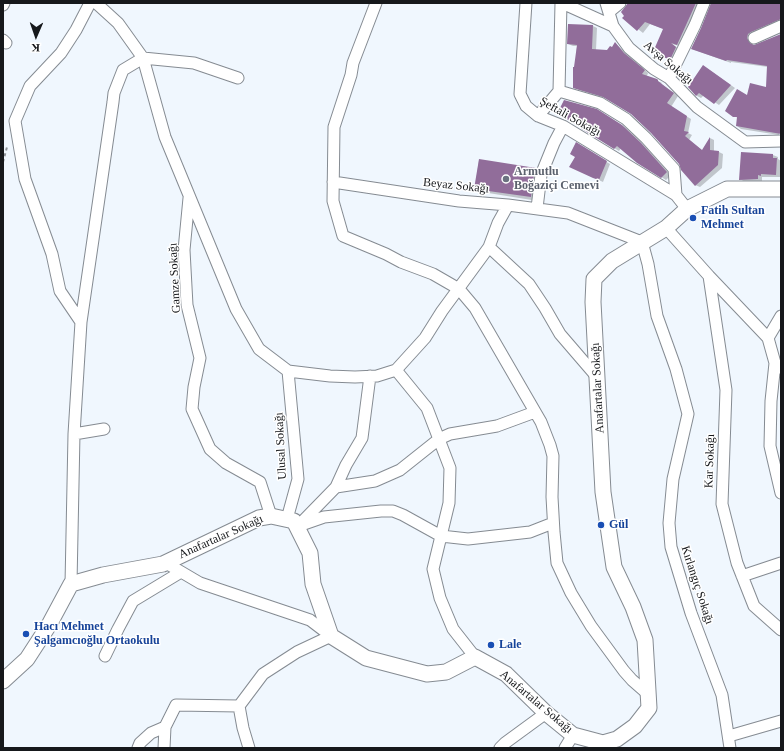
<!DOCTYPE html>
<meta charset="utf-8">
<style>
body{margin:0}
#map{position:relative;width:784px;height:751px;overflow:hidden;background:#f0f7fe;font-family:Georgia,serif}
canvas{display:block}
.frame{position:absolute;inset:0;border:4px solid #16181b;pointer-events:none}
.north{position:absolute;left:16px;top:16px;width:40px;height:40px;-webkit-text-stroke:3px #fff;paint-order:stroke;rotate:182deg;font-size:11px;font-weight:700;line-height:16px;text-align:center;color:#16181b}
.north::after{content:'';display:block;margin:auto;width:14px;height:18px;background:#16181b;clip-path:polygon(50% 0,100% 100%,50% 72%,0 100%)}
</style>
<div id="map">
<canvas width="784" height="751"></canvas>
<div class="frame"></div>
<div class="north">K</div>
</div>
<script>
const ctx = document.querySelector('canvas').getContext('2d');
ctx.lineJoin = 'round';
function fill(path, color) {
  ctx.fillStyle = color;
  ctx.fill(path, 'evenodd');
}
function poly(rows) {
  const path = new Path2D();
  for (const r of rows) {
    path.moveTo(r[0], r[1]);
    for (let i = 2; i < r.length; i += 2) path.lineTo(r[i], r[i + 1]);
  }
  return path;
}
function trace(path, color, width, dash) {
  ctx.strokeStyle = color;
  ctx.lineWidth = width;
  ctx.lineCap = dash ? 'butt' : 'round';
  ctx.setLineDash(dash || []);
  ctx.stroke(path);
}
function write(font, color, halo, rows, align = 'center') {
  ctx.font = font + ' Georgia,serif';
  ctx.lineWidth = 3;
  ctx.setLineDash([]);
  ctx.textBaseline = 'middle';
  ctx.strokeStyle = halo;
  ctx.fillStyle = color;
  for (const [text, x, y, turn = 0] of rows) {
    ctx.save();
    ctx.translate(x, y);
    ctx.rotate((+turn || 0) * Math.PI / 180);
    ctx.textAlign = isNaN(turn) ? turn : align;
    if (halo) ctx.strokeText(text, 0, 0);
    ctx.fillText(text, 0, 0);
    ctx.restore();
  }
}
const shadow = poly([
 [628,3,702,3,682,47,672,44,681,50,675,62,658,54,664,29,650,24,643,33,624,18],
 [711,3,781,3,781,23,751,40,754,46,781,35,781,114,779,135,741,129,737,126,738,118,734,116,748,97,767,88,768,67,731,62,731,63,692,49,712,5],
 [569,25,593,26,597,28,596,50,607,51,612,48,616,44,648,73,647,76,662,83,661,84,676,94,678,96,671,107,691,119,688,133,692,135,689,140,703,151,710,138,714,140,714,152,719,152,723,154,722,168,700,187,695,185,680,164,652,133,631,113,608,99,579,90,574,87,575,68,577,46,573,46,568,44],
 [708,69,735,88,719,105,704,95,701,98,697,96,689,87],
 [597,110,626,128,646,147,671,175,666,180,638,162,621,148,619,151,583,129],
 [576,144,610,164,603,182,575,169],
 [742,153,773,155,778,157,778,159,781,161,781,177,762,177,762,181,745,182,740,179],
 [479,160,536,169,543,173,538,201,482,192,475,188]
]);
const building = poly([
 [628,3,696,3,677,45,671,43,676,47,670,60,653,52,663,29,645,22,637,31,622,18,624,16,621,12],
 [711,3,742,3,742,4,781,3,781,19,751,32,748,34,747,38,750,43,754,45,781,34,781,134,736,126,737,117,733,117,725,111,737,89,747,95,750,83,766,87,767,66,727,60,726,61,691,49,701,28],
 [568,24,593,25,592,49,607,50,610,46,612,47,615,42,624,53,645,70,642,74,657,79,658,80,658,81,671,91,674,93,667,103,687,116,684,131,689,132,685,136,702,150,710,137,710,150,719,151,718,165,695,186,681,170,679,164,651,133,631,114,603,97,573,88,573,67,574,67,577,45,567,44],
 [703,65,731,85,714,104,699,93,696,96,688,87],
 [564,100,597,109,622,125,641,143,667,172,661,178,637,163,617,146,614,149,582,129,578,125,557,114],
 [576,142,607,161,599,180,593,178,569,167,575,157,570,154],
 [741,152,773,154,773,158,777,158,776,175,761,174,761,176,758,175,758,179,739,180],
 [479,159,536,168,534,174,531,197,474,189]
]);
const path = poly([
 [3,162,7,147]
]);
const minor = poly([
 [96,3,118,23,143,58,194,63,238,78],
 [376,3,353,63,351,75,334,127,333,201,343,236,386,254,401,262,433,274,459,289,475,308,541,422,550,445,553,456,552,497,554,532,557,563,571,593,591,626,624,671,632,680,648,694],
 [526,3,520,94,526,106,538,116,563,126,676,195,687,209],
 [562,3,613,26,629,48,654,69,669,78,697,107,745,142,781,141],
 [606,3,613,26],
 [3,5,4,3],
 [609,12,620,3],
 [754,38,781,26],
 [3,40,6,43],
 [669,78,695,25,704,3],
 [559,91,600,103,626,119,646,138,674,169,676,195],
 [538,116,559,91,561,3],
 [333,182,459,201,508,205,568,213,642,242,648,264,657,316,676,369,688,414,673,479,669,523,671,547,691,613,722,695,730,748],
 [189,198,184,250,187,305,200,358,194,387,192,409,210,449,226,463,260,482,271,516],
 [508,205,498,223,489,247,529,284,545,308,560,334,597,377],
 [537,208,541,175,554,143,563,126],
 [666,228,709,276,768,338,775,363,781,368],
 [709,276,726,390,722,504,737,563,754,606,781,630],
 [81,322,60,291,52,254,25,179,15,121,30,86,61,53,76,30,90,3],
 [768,338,781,316],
 [775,363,771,401,770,446,781,493],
 [396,370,427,408,450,468,449,503,433,569,440,598,453,629,475,657],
 [74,434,104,429],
 [336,487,346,465,362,438,370,376],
 [287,519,298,479,288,371],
 [301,525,324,517,381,511,393,511,403,515,441,536,468,539,530,532,553,523],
 [297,527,336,487,375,481,400,470,439,439,450,434,497,426,535,412],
 [166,563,200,583,310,620,331,636,297,652,263,674,239,706,243,728,249,748],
 [742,576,781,563],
 [71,584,74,434,81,322,113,102,114,93,123,70,143,58,165,137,236,309,259,349,288,371,330,376,355,377,377,376,396,370,425,338,442,311,489,247],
 [105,656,118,629,133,601,181,572],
 [729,736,781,721],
 [138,748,140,743,151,733,165,727],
 [164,748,165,727,176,705,239,706],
 [500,748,505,743,546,713],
 [565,748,573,735]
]);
const secondary = poly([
 [3,681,27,659,49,625,71,584,103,575,163,564,259,518,271,516,294,521,310,553,313,584,331,636,366,658,427,674,446,672,475,657,506,674,546,713,573,735,603,743,617,739,635,726,649,708,645,640,633,607,614,567,603,492,593,302,594,279,612,261,666,228,687,209,727,189,781,189]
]);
const markers = [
 [506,179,4,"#6b7280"],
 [693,218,4,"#1a4fb4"],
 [601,525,4,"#1a4fb4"],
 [26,634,4,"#1a4fb4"],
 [491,645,4,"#1a4fb4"]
];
const streetNames = [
 ["Avşa Sokağı",668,63,40],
 ["Şeftali Sokağı",570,117,29],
 ["Beyaz Sokağı",456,186,6],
 ["Gamze Sokağı",175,278,-93],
 ["Anafartalar Sokağı",598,388,-93],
 ["Ulusal Sokağı",281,446,-93],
 ["Kar Sokağı",710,461,-88],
 ["Anafartalar Sokağı",221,537,-24],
 ["Kırlangıç Sokağı",697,585,72],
 ["Anafartalar Sokağı",536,702,40]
];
const worshipNames = [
 ["Armutlu",514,172],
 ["Boğaziçi Cemevi",514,186]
];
const transitNames = [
 ["Fatih Sultan",701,211],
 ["Mehmet",701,225],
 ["Gül",609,525],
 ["Hacı Mehmet",34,627],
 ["Şalgamcıoğlu Ortaokulu",34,641],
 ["Lale",499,645]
];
fill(shadow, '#0003');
fill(building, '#916d9a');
trace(minor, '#858b92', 13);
trace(secondary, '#858b92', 17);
trace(path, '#8e9398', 2, [3, 3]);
trace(minor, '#fff', 11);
trace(secondary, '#fff', 15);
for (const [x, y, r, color] of markers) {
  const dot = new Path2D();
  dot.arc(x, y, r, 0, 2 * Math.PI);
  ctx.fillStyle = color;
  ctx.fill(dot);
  trace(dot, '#fff', 1.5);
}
write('12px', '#16181b', '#fff', streetNames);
write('bold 12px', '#5b616d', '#fff', worshipNames, 'left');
write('bold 12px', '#164399', '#fff', transitNames, 'left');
</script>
